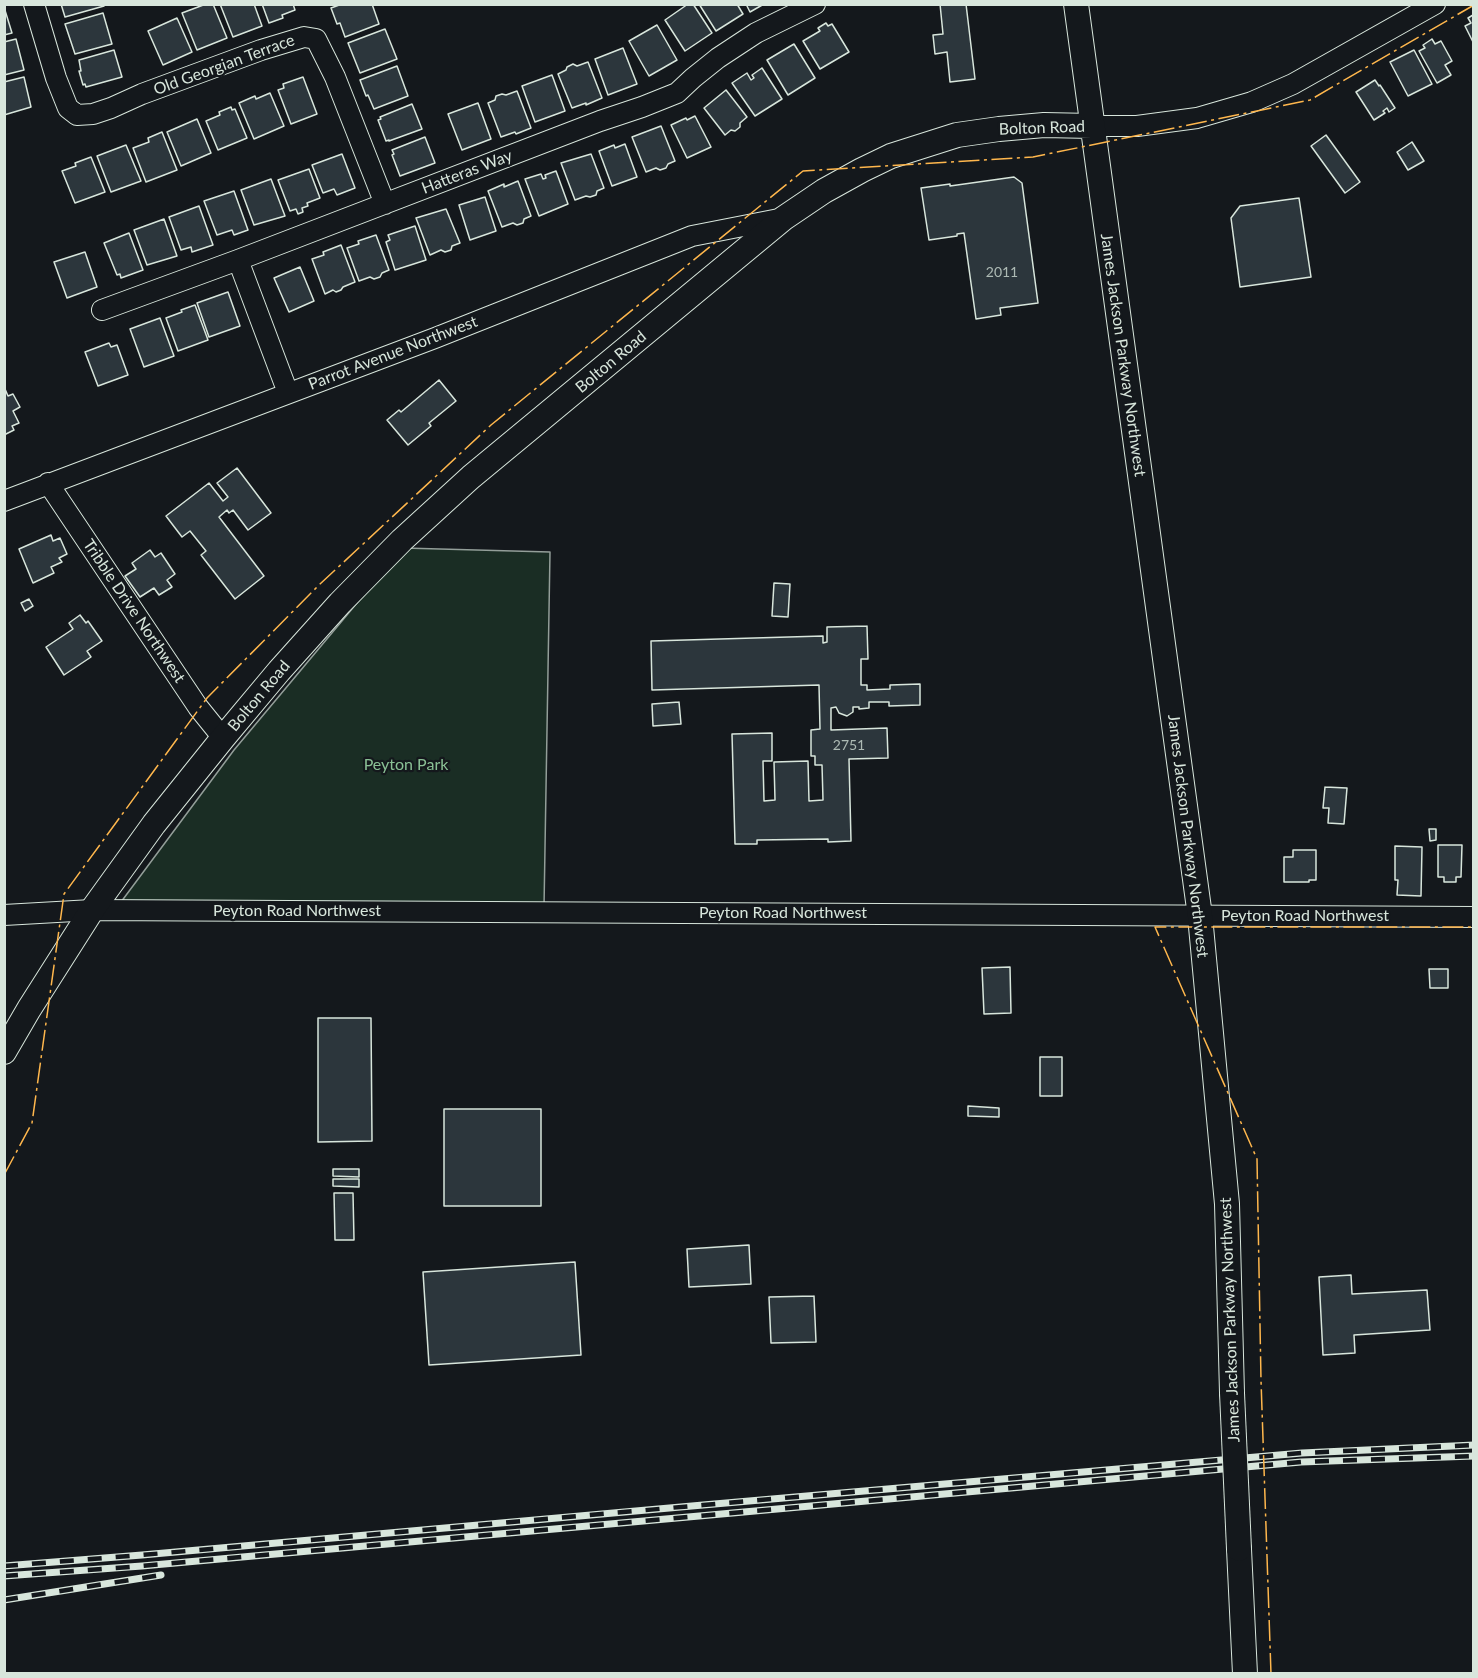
<!DOCTYPE html>
<style>
body{margin:0}
#map{position:relative;width:1478px;height:1678px;overflow:hidden;background:#14181c;font-family:Lato,sans-serif}
canvas{display:block}
.frame{position:absolute;inset:0;border:6px solid #d8e6dc;pointer-events:none}
</style>
<div id="map">
<canvas width="1478" height="1678"></canvas>
<div class="frame"></div>
</div>
<script>
const ctx = document.querySelector('canvas').getContext('2d');
ctx.lineJoin = 'round';
function fill(path, color) {
  ctx.fillStyle = color;
  ctx.fill(path, 'evenodd');
}
function poly(rows) {
  const path = new Path2D();
  for (const r of rows) {
    path.moveTo(r[0], r[1]);
    for (let i = 2; i < r.length; i += 2) path.lineTo(r[i], r[i + 1]);
  }
  return path;
}
function trace(path, color, width, dash) {
  ctx.strokeStyle = color;
  ctx.lineWidth = width;
  ctx.lineCap = dash ? 'butt' : 'round';
  ctx.setLineDash(dash || []);
  ctx.stroke(path);
}
function write(font, color, halo, rows, align = 'center') {
  ctx.font = font + ' Lato,sans-serif';
  ctx.lineWidth = 4.5;
  ctx.setLineDash([]);
  ctx.textBaseline = 'middle';
  ctx.strokeStyle = halo;
  ctx.fillStyle = color;
  for (const [text, x, y, turn = 0] of rows) {
    ctx.save();
    ctx.translate(x, y);
    ctx.rotate((+turn || 0) * Math.PI / 180);
    ctx.textAlign = isNaN(turn) ? turn : align;
    if (halo) ctx.strokeText(text, 0, 0);
    ctx.fillText(text, 0, 0);
    ctx.restore();
  }
}
const green = poly([
 [403,548,550,552,544,907,121,902,234,750,403,548]
]);
const building = poly([
 [61,4,103,4,104,6,65,17,61,4],
 [206,4,213,4,227,38,197,50,182,13,206,4],
 [220,4,254,4,262,26,233,37,220,4],
 [262,4,293,4,295,10,282,15,283,18,269,23,262,4],
 [342,4,372,4,379,24,345,37,340,23,337,24,331,8,342,4],
 [688,4,693,4,712,33,685,51,665,20,688,4],
 [699,4,737,4,743,14,716,31,699,4],
 [746,4,764,4,750,12,746,4],
 [940,4,966,4,975,79,950,82,947,52,935,54,933,35,943,34,940,4],
 [4,7,12,33,4,35,4,7],
 [103,13,112,44,75,54,65,24,103,13],
 [1473,15,1474,15,1474,44,1465,26,1471,23,1468,18,1473,15],
 [177,18,192,52,163,65,148,31,177,18],
 [826,23,828,26,832,24,849,52,820,69,803,41,820,31,818,28,826,23],
 [657,25,677,60,649,76,629,41,657,25],
 [385,29,397,59,360,73,348,43,385,29],
 [16,39,24,70,4,75,4,42,16,39],
 [1432,39,1435,44,1441,41,1452,61,1445,65,1451,75,1437,83,1419,51,1425,48,1423,45,1432,39],
 [794,44,815,78,788,95,767,60,794,44],
 [623,48,637,84,608,95,595,59,623,48],
 [114,50,122,77,86,87,85,84,83,85,79,71,81,71,79,60,114,50],
 [1414,50,1432,84,1408,96,1390,62,1414,50],
 [588,62,602,98,586,105,586,103,572,108,558,74,566,70,567,67,573,64,577,66,588,62],
 [397,66,408,96,374,109,368,95,366,96,360,80,397,66],
 [762,68,782,99,755,116,732,83,747,73,751,80,754,78,752,75,762,68],
 [552,75,565,111,535,122,522,86,552,75],
 [24,77,31,107,4,115,4,82,24,77],
 [303,77,317,114,291,124,278,90,284,88,283,84,303,77],
 [1375,80,1379,86,1380,85,1395,108,1389,112,1387,108,1383,111,1385,113,1374,120,1356,92,1375,80],
 [726,90,747,117,740,123,740,127,735,131,731,130,725,135,704,108,726,90],
 [517,91,531,128,516,134,515,132,501,137,488,103,495,100,496,96,502,94,506,95,517,91],
 [270,93,284,126,254,139,239,103,255,96,256,99,270,93],
 [478,103,491,139,462,150,448,114,478,103],
 [412,104,422,129,389,141,389,140,386,141,378,120,381,119,380,117,412,104],
 [231,107,232,110,235,109,247,138,218,150,206,121,220,115,219,112,231,107],
 [695,116,711,147,687,158,671,125,686,118,687,120,695,116],
 [197,119,211,153,181,166,167,132,197,119],
 [661,126,675,161,668,164,666,168,660,170,656,168,646,172,632,137,661,126],
 [162,132,177,170,146,182,133,148,149,142,148,138,162,132],
 [1326,135,1360,182,1345,193,1311,146,1326,135],
 [425,137,435,163,400,176,392,155,394,154,392,150,425,137],
 [1412,142,1424,161,1408,170,1397,152,1412,142],
 [625,144,637,177,612,186,599,151,614,145,615,148,625,144],
 [126,145,141,181,111,192,97,156,126,145],
 [342,154,355,188,337,195,334,189,323,193,312,165,342,154],
 [591,154,604,188,597,191,596,195,590,197,586,196,575,200,561,163,591,154],
 [91,157,105,192,75,203,62,171,76,166,75,163,91,157],
 [309,169,320,198,307,203,308,206,302,208,303,212,298,214,296,209,290,211,278,180,309,169],
 [556,171,568,204,539,216,525,179,541,174,543,179,546,178,545,175,556,171],
 [1014,177,1022,183,1038,303,1000,308,1001,315,976,319,964,233,957,234,957,236,929,240,921,188,950,184,950,186,1014,177],
 [271,179,285,216,254,225,241,190,271,179],
 [518,181,531,216,524,219,523,223,517,225,513,223,502,227,488,191,504,184,504,187,518,181],
 [234,191,248,230,234,235,232,230,217,235,204,201,234,191],
 [485,197,496,231,470,240,459,205,485,197],
 [1299,198,1311,277,1240,287,1231,218,1240,206,1299,198],
 [199,206,213,245,192,252,191,247,181,250,169,217,199,206],
 [446,209,460,243,452,246,451,250,445,252,441,250,430,255,416,218,446,209],
 [164,219,177,256,147,265,134,230,164,219],
 [415,226,426,260,395,270,386,242,390,240,388,235,415,226],
 [129,233,143,270,121,278,120,274,117,275,104,243,129,233],
 [376,235,389,270,382,273,380,277,374,279,370,277,359,281,347,248,359,244,358,241,376,235],
 [341,245,355,282,343,287,341,290,336,292,333,290,325,294,312,259,324,255,323,252,341,245],
 [85,252,97,287,67,298,54,262,85,252],
 [300,267,314,301,289,312,274,278,300,267],
 [228,292,240,326,209,337,197,303,228,292],
 [195,305,208,340,178,351,166,318,182,312,181,310,195,305],
 [160,318,174,356,144,367,130,329,160,318],
 [109,343,111,347,117,345,128,375,98,386,85,352,109,343],
 [439,380,456,401,429,423,431,426,408,445,387,420,399,410,401,412,439,380],
 [5,389,8,396,13,394,20,407,13,411,19,423,12,426,14,430,4,435,5,389],
 [237,468,271,513,248,530,233,510,229,513,227,510,219,517,264,576,235,599,201,555,206,551,190,531,182,537,166,516,209,483,223,501,228,497,217,483,237,468],
 [51,535,53,541,60,538,67,554,59,558,62,562,51,567,54,573,33,583,19,549,51,535],
 [150,550,155,557,161,553,175,574,167,580,172,587,159,595,154,588,140,597,125,576,136,569,132,563,150,550],
 [774,583,790,584,788,617,772,616,774,583],
 [29,599,33,606,25,611,21,603,29,599],
 [80,615,86,623,88,621,102,641,87,651,91,657,64,675,46,647,73,629,69,623,80,615],
 [867,626,868,659,861,659,861,685,867,685,867,690,890,689,890,685,920,684,920,705,889,706,889,702,869,702,869,708,859,709,859,707,853,707,853,712,847,716,839,713,836,707,831,708,831,730,887,728,888,758,849,759,851,841,828,842,828,839,757,840,757,844,735,844,732,734,772,733,772,761,763,761,764,801,775,800,774,762,808,761,809,801,823,800,822,765,815,765,815,756,811,756,811,730,820,729,819,685,652,690,651,641,823,636,823,643,827,642,827,627,867,626],
 [679,702,681,724,653,726,652,704,679,702],
 [1325,787,1347,788,1344,824,1328,823,1329,808,1323,808,1325,787],
 [1429,829,1436,829,1436,840,1430,841,1429,829],
 [1438,845,1462,845,1461,877,1456,877,1456,882,1444,882,1444,877,1438,877,1438,845],
 [1395,846,1422,847,1421,896,1397,895,1398,880,1395,880,1395,846],
 [1293,850,1316,850,1316,880,1309,880,1309,882,1284,882,1284,857,1293,857,1293,850],
 [1010,967,1011,1013,984,1014,982,968,1010,967],
 [1429,969,1448,969,1448,988,1430,988,1429,969],
 [318,1018,371,1018,372,1141,318,1142,318,1018],
 [1040,1057,1062,1057,1062,1096,1040,1096,1040,1057],
 [968,1106,999,1108,999,1117,968,1116,968,1106],
 [444,1109,541,1109,541,1206,444,1206,444,1109],
 [333,1169,359,1169,359,1177,333,1176,333,1169],
 [333,1179,359,1179,359,1187,333,1186,333,1179],
 [334,1193,353,1193,354,1240,335,1240,334,1193],
 [749,1245,751,1284,689,1287,687,1249,749,1245],
 [575,1262,581,1355,429,1365,423,1272,575,1262],
 [1351,1275,1352,1294,1427,1290,1430,1330,1354,1335,1355,1353,1323,1355,1319,1277,1351,1275],
 [814,1296,816,1342,771,1343,769,1297,814,1296]
]);
const minor = poly([
 [34,4,56,78,68,108,77,115,93,114,111,108,142,94,261,50,304,37,316,39,335,77,385,204],
 [1092,126,1137,126,1197,118,1252,102,1293,84,1435,4],
 [238,260,288,393],
 [102,310,238,260,600,121,642,107,677,93,693,78,718,58,756,33,815,4],
 [48,483,198,707,223,738],
 [4,501,435,338,692,236,784,218],
 [4,915,92,910,1474,917]
]);
const major = poly([
 [1076,4,1200,916,1227,1204,1232,1393],
 [4,1052,29,1009,92,910,154,824,223,738,279,671,340,603,402,540,471,477,784,218,824,191,862,170,891,156,957,135,999,129,1044,125,1092,126],
 [1239,1549,1245,1674]
]);
const rail = poly([
 [4,1566,142,1555,703,1505,1302,1453,1474,1445],
 [4,1576,142,1566,1301,1462,1474,1456],
 [4,1600,161,1575]
]);
const majorBridge = poly([
 [1232,1393,1239,1549]
]);
const power = poly([
 [4,1175,32,1123,64,894,207,698,319,585,491,425,803,171,1033,157,1310,100,1474,5],
 [1271,1674,1261,1380,1257,1159,1155,927,1474,927]
]);
const numberNames = [
 ["2011",1002,272],
 ["2751",849,745]
];
const streetNames = [
 ["Old Georgian Terrace",224,65,-20],
 ["Bolton Road",1042,128,-2],
 ["Hatteras Way",467,172,-21],
 ["Parrot Avenue Northwest",393,353,-21],
 ["James Jackson Parkway Northwest",1123,355,82],
 ["Bolton Road",611,362,-40],
 ["Tribble Drive Northwest",134,611,56],
 ["Bolton Road",259,696,-50],
 ["James Jackson Parkway Northwest",1188,836,83],
 ["Peyton Road Northwest",297,911],
 ["Peyton Road Northwest",783,913],
 ["Peyton Road Northwest",1305,916],
 ["James Jackson Parkway Northwest",1230,1320,-92]
];
const parkNames = [
 ["Peyton Park",406,765]
];
fill(green, '#1a2d24');
trace(green, '#939e99', 1.5);
fill(building, '#2c363c');
trace(building, '#d8e6dc', 1.5);
trace(minor, '#d8e6dc', 22);
trace(major, '#d8e6dc', 26);
trace(minor, '#14181c', 20);
trace(major, '#14181c', 24);
trace(rail, '#d8e6dc', 7);
trace(rail, '#14181c', 4.5, [14]);
trace(majorBridge, '#d8e6dc', 26, []);
trace(majorBridge, '#14181c', 24);
trace(power, '#ffb74d', 1.5, [21, 4.5, 3, 4.5]);
write('14px', '#adbab4', null, numberNames);
write('16px', '#d8e6dc', '#14181c', streetNames);
write('16px', '#8ac095', '#14181c', parkNames);
</script>
